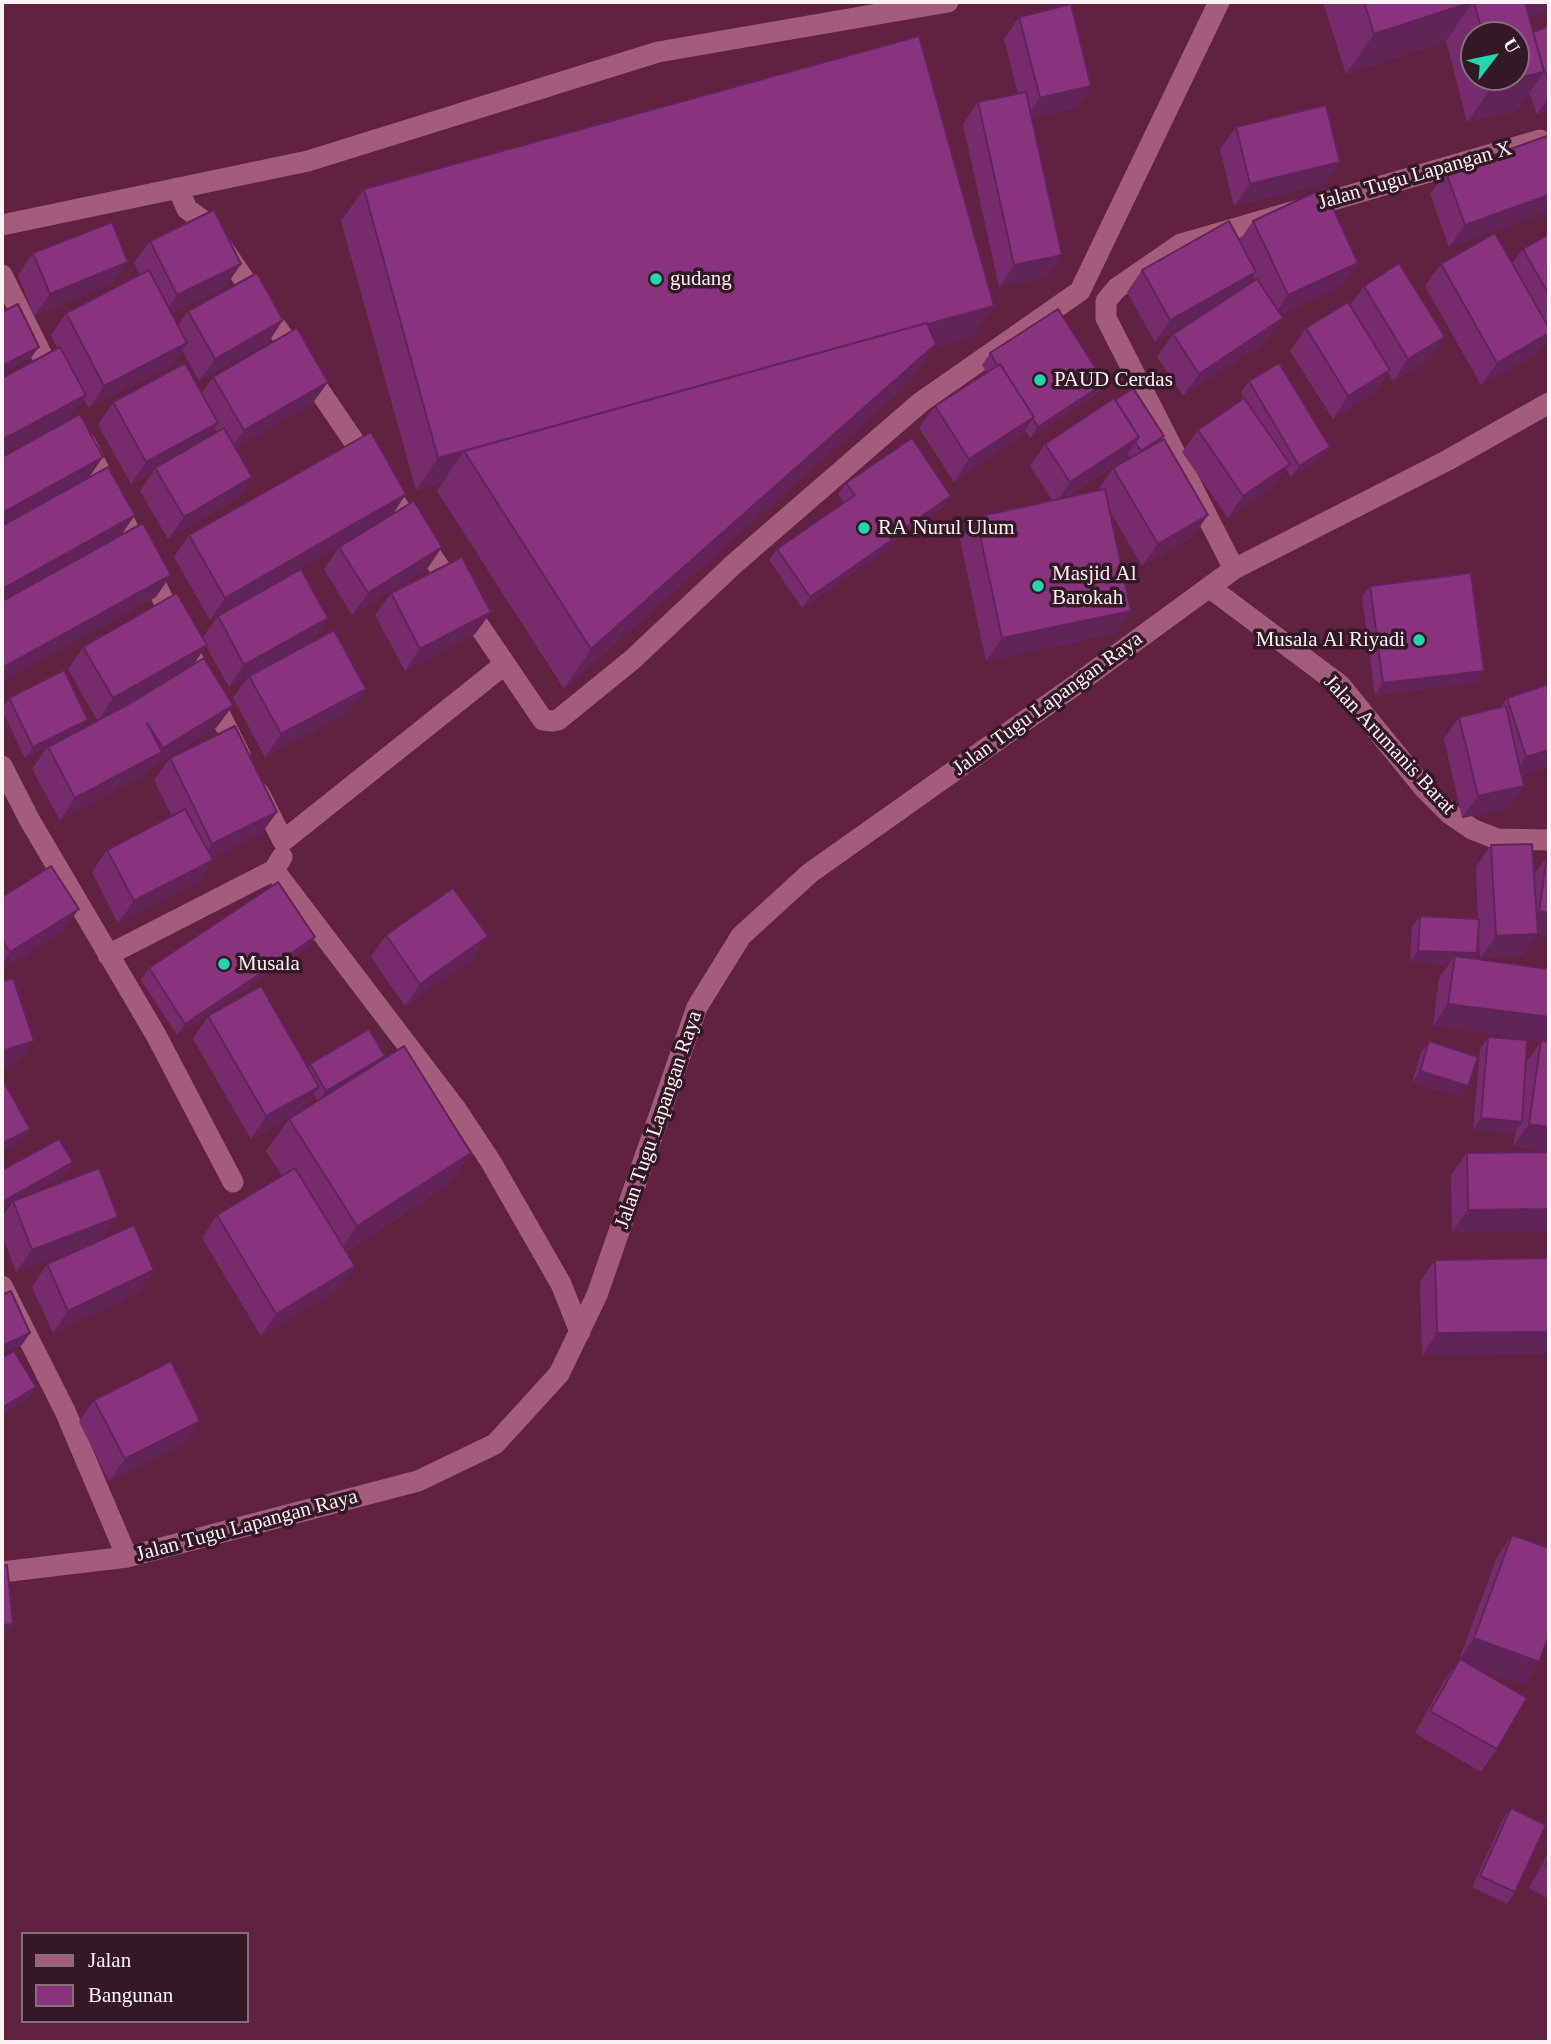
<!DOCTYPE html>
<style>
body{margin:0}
#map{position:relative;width:1551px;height:2044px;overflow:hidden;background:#612141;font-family:"Times New Roman",serif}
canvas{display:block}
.frame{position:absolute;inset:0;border:4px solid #faf2f5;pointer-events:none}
.legend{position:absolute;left:21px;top:1932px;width:228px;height:91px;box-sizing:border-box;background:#351825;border:2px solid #846f78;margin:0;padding:9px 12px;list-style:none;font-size:21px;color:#faf2f5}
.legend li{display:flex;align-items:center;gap:14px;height:35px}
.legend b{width:35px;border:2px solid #846f78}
.north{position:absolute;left:1460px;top:21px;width:70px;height:70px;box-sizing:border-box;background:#351825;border:2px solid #846f78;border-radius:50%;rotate:58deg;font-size:19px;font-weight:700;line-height:28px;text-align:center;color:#faf2f5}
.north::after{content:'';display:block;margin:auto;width:24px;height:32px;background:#24d5ae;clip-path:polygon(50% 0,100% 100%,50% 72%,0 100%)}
</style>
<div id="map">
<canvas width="1551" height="2044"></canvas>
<div class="frame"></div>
<ul class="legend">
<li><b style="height:9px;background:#a35c7b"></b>Jalan</li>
<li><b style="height:19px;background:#89337e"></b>Bangunan</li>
</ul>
<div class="north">U</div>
</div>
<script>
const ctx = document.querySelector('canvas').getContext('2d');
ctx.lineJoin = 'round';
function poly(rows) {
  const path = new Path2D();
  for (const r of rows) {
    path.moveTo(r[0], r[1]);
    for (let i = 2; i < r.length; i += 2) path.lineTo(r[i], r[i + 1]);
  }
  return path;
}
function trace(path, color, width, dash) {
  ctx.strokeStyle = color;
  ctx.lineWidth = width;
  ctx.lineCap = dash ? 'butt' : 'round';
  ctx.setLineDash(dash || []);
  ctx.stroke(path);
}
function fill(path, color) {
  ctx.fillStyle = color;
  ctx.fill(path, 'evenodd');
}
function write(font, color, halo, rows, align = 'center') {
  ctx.font = font + ' "Times New Roman",serif';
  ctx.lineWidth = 7;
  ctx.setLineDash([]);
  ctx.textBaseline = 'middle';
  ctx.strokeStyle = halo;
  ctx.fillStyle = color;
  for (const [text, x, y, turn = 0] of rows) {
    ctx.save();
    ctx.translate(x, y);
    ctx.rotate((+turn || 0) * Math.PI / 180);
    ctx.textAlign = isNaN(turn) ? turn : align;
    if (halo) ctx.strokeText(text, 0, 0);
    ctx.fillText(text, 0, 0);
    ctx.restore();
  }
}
const minor = poly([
 [178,188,187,209,205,222,543,720,553,721,558,720,633,659,734,564,921,402,1080,291,1219,2],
 [2,225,308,161,658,52,948,2],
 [2,275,55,382],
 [85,442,240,755],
 [1234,569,1106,318,1106,301,1117,288,1181,244,1540,140],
 [1209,587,1340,685,1424,788,1450,814,1472,829,1497,839,1549,840],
 [2,766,29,819,156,1035,233,1182],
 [259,793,283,841,505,664],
 [274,870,456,1109,491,1162,561,1284,580,1332],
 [108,955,274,870,282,857],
 [2,1286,65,1411,127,1557],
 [2,1572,127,1557,418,1481,495,1444,559,1374,597,1295,697,1007,741,936,810,873,1074,686,1234,569,1448,460,1549,403]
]);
const wall = poly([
 [1323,2,1549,2,1529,17,1533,32,1549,26,1549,109,1537,114,1529,93,1516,111,1467,122,1446,41,1346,74],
 [1474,35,1516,35,1516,77,1474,77],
 [1019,17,1091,86,1076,108,1032,119,1062,255,1046,277,999,287,963,124,978,102,1018,94,1004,39],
 [1236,127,1325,184,1234,206,1220,149],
 [1549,134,1549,211,1449,247,1430,194,1446,172,1548,136],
 [364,189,994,306,971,337,933,348,908,384,564,689,437,491,443,482,416,490,341,221],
 [1253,221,1358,263,1343,285,1280,314,1283,318,1267,341,1183,396,1157,357,1173,334,1200,316,1155,342,1127,292,1142,270,1239,241],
 [1253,276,1255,280,1246,286],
 [1549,234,1549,344,1547,339,1536,354,1481,385,1425,286,1441,264,1512,264,1523,249],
 [150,241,241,264,225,287,171,313,178,325,188,311,268,343,199,381,182,350,172,365,89,408,83,399,70,418,2,454,2,378,57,348,51,335,66,313,140,275,134,263],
 [33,253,128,262,112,284,34,316,18,275],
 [1364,286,1429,360,1393,381,1388,373,1375,392,1333,419,1290,351,1306,328,1350,305],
 [990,353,1097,394,1030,438,1025,430,1018,439,954,482,919,428,935,406,987,373,982,365],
 [213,377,328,382,312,404,235,448,252,477,237,499,168,539,140,491,153,472,131,484,98,425,113,402,202,392],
 [214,428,217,432,208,437],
 [1249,381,1330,447,1322,458,1291,477,1286,469,1274,486,1228,518,1182,452,1198,430,1244,398,1241,393],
 [1115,400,1164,436,1161,441,1193,537,1142,566,1110,511,1116,633,986,661,960,539,976,517,1052,500,1030,466,1045,444],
 [1127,454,1131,458,1113,468,1098,490,1065,498,1124,459],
 [846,483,943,507,889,545,884,552,802,608,769,560,777,549,844,503,838,494],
 [393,514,442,547,427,569,352,615,324,569,339,547,364,532,210,620,174,557,189,535],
 [1370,586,1484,671,1476,683,1375,695,1362,597],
 [391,593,491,612,475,634,405,671,375,615],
 [218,616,328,618,313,640,229,687,206,646,193,665,233,705,217,727,150,768,146,774,60,820,32,769,47,747,25,758,2,710,9,698,88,720,82,728,97,720,68,669,83,647,202,638],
 [152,690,134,701,109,714],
 [249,676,350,711,265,757,233,698],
 [1549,684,1522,776,1524,786,1509,808,1462,818,1444,739,1459,717,1500,708,1507,698],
 [170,758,277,812,261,834,212,858,213,860,197,882,118,923,92,872,107,850,172,816,154,780],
 [1491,845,1534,875,1547,857,1537,935,1522,956,1480,958,1478,922,1477,953,1474,959,1549,969,1549,1152,1513,1146,1516,1130,1514,1133,1473,1130,1480,1049,1488,1037,1526,1063,1541,1041,1433,1026,1439,978,1449,964,1410,962,1412,927,1420,916,1478,919,1476,867],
 [2,897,63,931,2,970],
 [386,935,472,959,405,1006,371,957],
 [307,948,177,1035,141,980,149,968],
 [208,1016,308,1067,310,1064,385,1056,383,1060,471,1153,449,1184,346,1251,355,1266,340,1288,261,1336,202,1238,217,1215,282,1176,266,1151,289,1119,318,1101,314,1095,304,1109,251,1139,193,1039],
 [1429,1041,1460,1097,1412,1082,1421,1053],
 [1549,1152,1549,1231,1452,1232,1451,1175,1467,1153],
 [73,1162,65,1174,21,1198,102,1239,154,1270,139,1292,53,1333,32,1287,47,1264,101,1240,16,1272,2,1234,2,1217,12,1203,2,1209,2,1170],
 [1549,1258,1422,1356,1420,1282,1435,1260],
 [94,1400,200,1421,185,1443,109,1481,79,1422],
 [1512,1535,1539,1662,1524,1685,1468,1664,1497,1749,1481,1772,1415,1733,1444,1681,1459,1660,1497,1557],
 [1511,1808,1515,1892,1507,1904,1472,1887,1503,1819],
 [1549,1852,1549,1899,1529,1888]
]);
const shadedWall = poly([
 [1473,2,1446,41,1346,74,1374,34],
 [1512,2,1549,2,1549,10,1493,29],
 [1544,72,1516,111,1467,122,1495,83],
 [1091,86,1076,108,1024,121,1040,98],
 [1549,97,1549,109,1537,114],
 [1340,162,1325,184,1234,206,1250,184],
 [1549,195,1549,211,1449,247,1465,225],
 [1062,255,1046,277,999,287,1014,265],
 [128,262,112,284,34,316,50,294],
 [1358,263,1343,285,1273,317,1288,295],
 [241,264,225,287,162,317,177,295],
 [1256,272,1240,294,1155,342,1170,320],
 [994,306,971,337,933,348,908,384,564,689,591,649,464,451,443,482,416,490,438,458],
 [1283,318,1267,341,1183,396,1199,374],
 [283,320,268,343,199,381,215,359],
 [1549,333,1549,335,1536,354,1481,385,1497,363],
 [1445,337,1429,360,1393,381,1408,359],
 [187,343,172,365,89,408,104,386],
 [39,347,31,358,2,373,2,366],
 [1390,370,1375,392,1333,419,1348,396],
 [328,382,312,404,228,452,244,430],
 [1105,383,1097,394,1030,438,1038,427],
 [86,395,70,418,2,454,2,440],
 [1034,417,1018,439,954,482,969,459],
 [218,423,203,445,155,468,153,472,131,484,146,462],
 [1139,437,1124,459,1055,504,1070,482],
 [1330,447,1322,458,1291,477,1299,466],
 [103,457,88,479,2,526,2,513],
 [1290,464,1274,486,1228,518,1243,496],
 [252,477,237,499,168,539,184,517],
 [406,494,391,517,210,620,225,598],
 [951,496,943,507,889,545,884,552,802,608,810,597,890,538],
 [135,515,120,537,2,602,2,589],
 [1208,515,1193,537,1142,566,1158,544],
 [442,547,427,569,352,615,368,593],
 [171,575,156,597,2,682,2,668],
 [1131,611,1116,633,986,661,1002,638],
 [491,612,475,634,405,671,420,649],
 [328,618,313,640,229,687,244,665],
 [207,645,191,668,98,721,113,698],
 [1484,671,1476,683,1375,695,1383,683],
 [366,689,350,711,265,757,281,734],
 [233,705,217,727,150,768,146,774,60,820,75,798,159,753,163,748],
 [88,720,80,732,25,758,33,747],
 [1549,750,1549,767,1511,779,1526,757],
 [1524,786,1509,808,1462,818,1478,796],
 [277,812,261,834,196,866,212,844],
 [213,860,197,882,118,923,134,901],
 [79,909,63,931,2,970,2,964,10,952],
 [1539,911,1549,913,1549,937,1537,935,1522,956,1480,958,1496,936,1523,933],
 [488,936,472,959,405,1006,420,984],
 [315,937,307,948,177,1035,185,1024],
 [1418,951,1477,953,1469,965,1455,956,1449,964,1410,962],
 [1448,1004,1549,1017,1549,1042,1433,1026],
 [34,1041,18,1063,2,1068,2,1051],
 [385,1056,377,1067,318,1102,326,1091],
 [1420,1071,1468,1086,1460,1097,1412,1082],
 [319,1087,304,1109,251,1139,266,1116],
 [1481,1118,1522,1122,1514,1133,1473,1130],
 [1529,1124,1549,1127,1549,1152,1513,1146],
 [30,1129,22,1140,2,1151,2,1144],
 [471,1153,449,1184,334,1258,357,1226],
 [73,1162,65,1174,14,1202,13,1201,12,1203,2,1209,2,1202],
 [1549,1209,1549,1231,1452,1232,1468,1210],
 [118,1217,102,1239,16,1272,32,1250],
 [355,1266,340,1288,261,1336,276,1314],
 [154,1270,139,1292,53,1333,68,1311],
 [1549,1332,1549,1354,1422,1356,1437,1333],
 [30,1333,22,1345,2,1353,2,1346],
 [36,1387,28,1399,2,1415,2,1408],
 [200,1421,185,1443,109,1481,125,1459],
 [13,1624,2,1640,2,1625],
 [1474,1638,1539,1662,1524,1685,1459,1660]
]);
const building = poly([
 [1364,2,1472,2,1374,34,1364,2],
 [1474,2,1525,2,1544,72,1495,83,1493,77,1516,77,1516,35,1483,35,1474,2],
 [1071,4,1091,86,1040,98,1019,17,1071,4],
 [1549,26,1549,82,1542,64,1533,32,1549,26],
 [919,36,994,306,928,324,927,323,438,458,364,189,919,36],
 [1026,92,1062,255,1014,265,978,102,1026,92],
 [1326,105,1340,162,1250,184,1236,127,1326,105],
 [1547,136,1549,140,1549,195,1465,225,1446,172,1547,136],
 [1324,188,1358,263,1288,295,1253,221,1324,188],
 [214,210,241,264,177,295,150,241,214,210],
 [1229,221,1256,272,1170,320,1142,270,1229,221],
 [112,222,128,262,50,294,33,253,112,222],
 [1495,233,1549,328,1549,333,1497,363,1441,264,1495,233],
 [1549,234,1549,295,1523,249,1549,234],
 [1399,263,1445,337,1408,359,1364,286,1399,263],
 [149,270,187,343,104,386,66,313,149,270],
 [257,273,283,320,215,359,188,311,257,273],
 [1257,279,1283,318,1199,374,1173,334,1257,279],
 [1348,302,1390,370,1348,396,1306,328,1348,302],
 [18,304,39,347,2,366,2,312,18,304],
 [1058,309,1105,383,1038,427,1032,418,1034,417,1000,364,998,366,990,353,1058,309],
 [927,323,936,344,591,649,464,451,927,323],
 [297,328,328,382,244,430,213,377,297,328],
 [60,347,86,395,2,440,2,378,60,347],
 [185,363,218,423,146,462,113,402,185,363],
 [1279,363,1330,447,1299,466,1249,381,1279,363],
 [1000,364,1034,417,969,459,935,406,1000,364],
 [1133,388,1164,436,1141,451,1135,442,1139,437,1115,400,1133,388],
 [1114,398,1139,437,1070,482,1045,444,1114,398],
 [1244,398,1290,464,1243,496,1198,430,1244,398],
 [80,414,103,457,2,513,2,457,80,414],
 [224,428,252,477,184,517,155,468,224,428],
 [371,432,406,494,225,598,189,535,371,432],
 [912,438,951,496,890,538,892,540,810,597,777,549,855,495,846,483,912,438],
 [1164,439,1208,515,1158,544,1113,468,1164,439],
 [108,467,135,515,2,589,2,526,108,467],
 [1105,489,1131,611,1002,638,976,517,1105,489],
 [414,501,442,547,368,593,339,547,414,501],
 [143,523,171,575,2,668,2,601,143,523],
 [462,557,491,612,420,649,391,593,462,557],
 [301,569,328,618,244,665,218,616,301,569],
 [1471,573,1484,671,1383,683,1370,586,1471,573],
 [177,593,207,645,113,698,83,647,177,593],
 [334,630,366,689,281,734,249,676,334,630],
 [204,658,233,705,163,748,147,723,162,752,75,798,48,747,134,701,204,658],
 [64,670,88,720,33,747,9,698,64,670],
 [1549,684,1549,750,1526,757,1507,698,1549,684],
 [1506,706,1524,786,1478,796,1459,717,1506,706],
 [235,726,277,812,212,844,170,758,235,726],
 [185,809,213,860,134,901,107,850,185,809],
 [1532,844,1538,934,1496,936,1491,845,1532,844],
 [1547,857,1549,857,1549,913,1539,911,1547,857],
 [51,866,79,909,10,952,2,940,2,897,51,866],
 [278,882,315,937,185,1024,149,968,278,882],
 [453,888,488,936,420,984,386,935,453,888],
 [1420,916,1479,919,1477,953,1418,951,1420,916],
 [1455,956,1549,969,1549,1017,1448,1004,1455,956],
 [13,978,34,1041,2,1051,2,982,13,978],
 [261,986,319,1087,266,1116,208,1016,261,986],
 [369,1029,385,1056,326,1091,310,1064,369,1029],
 [1488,1037,1527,1040,1522,1122,1481,1118,1488,1037],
 [1541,1040,1549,1042,1549,1127,1529,1124,1541,1040],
 [1429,1041,1478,1057,1468,1086,1420,1071,1429,1041],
 [404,1046,471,1153,357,1226,289,1119,404,1046],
 [2,1078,30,1129,2,1144,2,1078],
 [59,1139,73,1162,2,1202,2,1170,59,1139],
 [1549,1152,1549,1209,1468,1210,1467,1153,1549,1152],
 [99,1168,118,1217,32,1250,13,1201,99,1168],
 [295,1168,355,1266,276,1314,217,1215,295,1168],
 [134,1225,154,1270,68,1311,47,1264,134,1225],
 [1549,1258,1549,1332,1437,1333,1435,1260,1549,1258],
 [11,1291,30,1333,2,1346,2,1295,11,1291],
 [14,1351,36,1387,2,1408,2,1358,14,1351],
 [171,1361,200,1421,125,1459,94,1400,171,1361],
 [1512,1535,1549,1548,1549,1635,1539,1662,1474,1638,1512,1535],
 [7,1565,13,1624,2,1625,2,1566,7,1565],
 [1460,1659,1527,1698,1497,1749,1430,1711,1460,1659],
 [1511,1808,1546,1825,1515,1892,1480,1876,1511,1808],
 [1549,1858,1549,1868,1545,1866,1549,1858]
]);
const markers = [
 [656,279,7,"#24d5ae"],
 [1040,380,7,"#24d5ae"],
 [864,528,7,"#24d5ae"],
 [1038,586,7,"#24d5ae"],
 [1419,640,7,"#24d5ae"],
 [224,964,7,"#24d5ae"]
];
const streetNames = [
 ["Jalan Tugu Lapangan X",1415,176,-16],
 ["Jalan Tugu Lapangan Raya",1048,704,-36],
 ["Jalan Arumanis Barat",1389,745,47],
 ["Jalan Tugu Lapangan Raya",659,1120,-71],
 ["Jalan Tugu Lapangan Raya",247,1526,-15]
];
const poiNames = [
 ["gudang",670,279],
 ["PAUD Cerdas",1054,380],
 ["RA Nurul Ulum",878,528],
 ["Masjid Al",1052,574],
 ["Barokah",1052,598],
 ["Musala Al Riyadi",1405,640,"right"],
 ["Musala",238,964]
];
trace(minor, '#a35c7b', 21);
fill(wall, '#762c6c');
fill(shadedWall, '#602458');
fill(building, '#89337e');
trace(building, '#602458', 2);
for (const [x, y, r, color] of markers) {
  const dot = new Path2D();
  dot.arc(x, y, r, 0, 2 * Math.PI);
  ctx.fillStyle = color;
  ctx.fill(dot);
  trace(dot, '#351825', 2.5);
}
write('21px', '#faf2f5', '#351825', streetNames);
write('21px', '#faf2f5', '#351825', poiNames, 'left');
</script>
